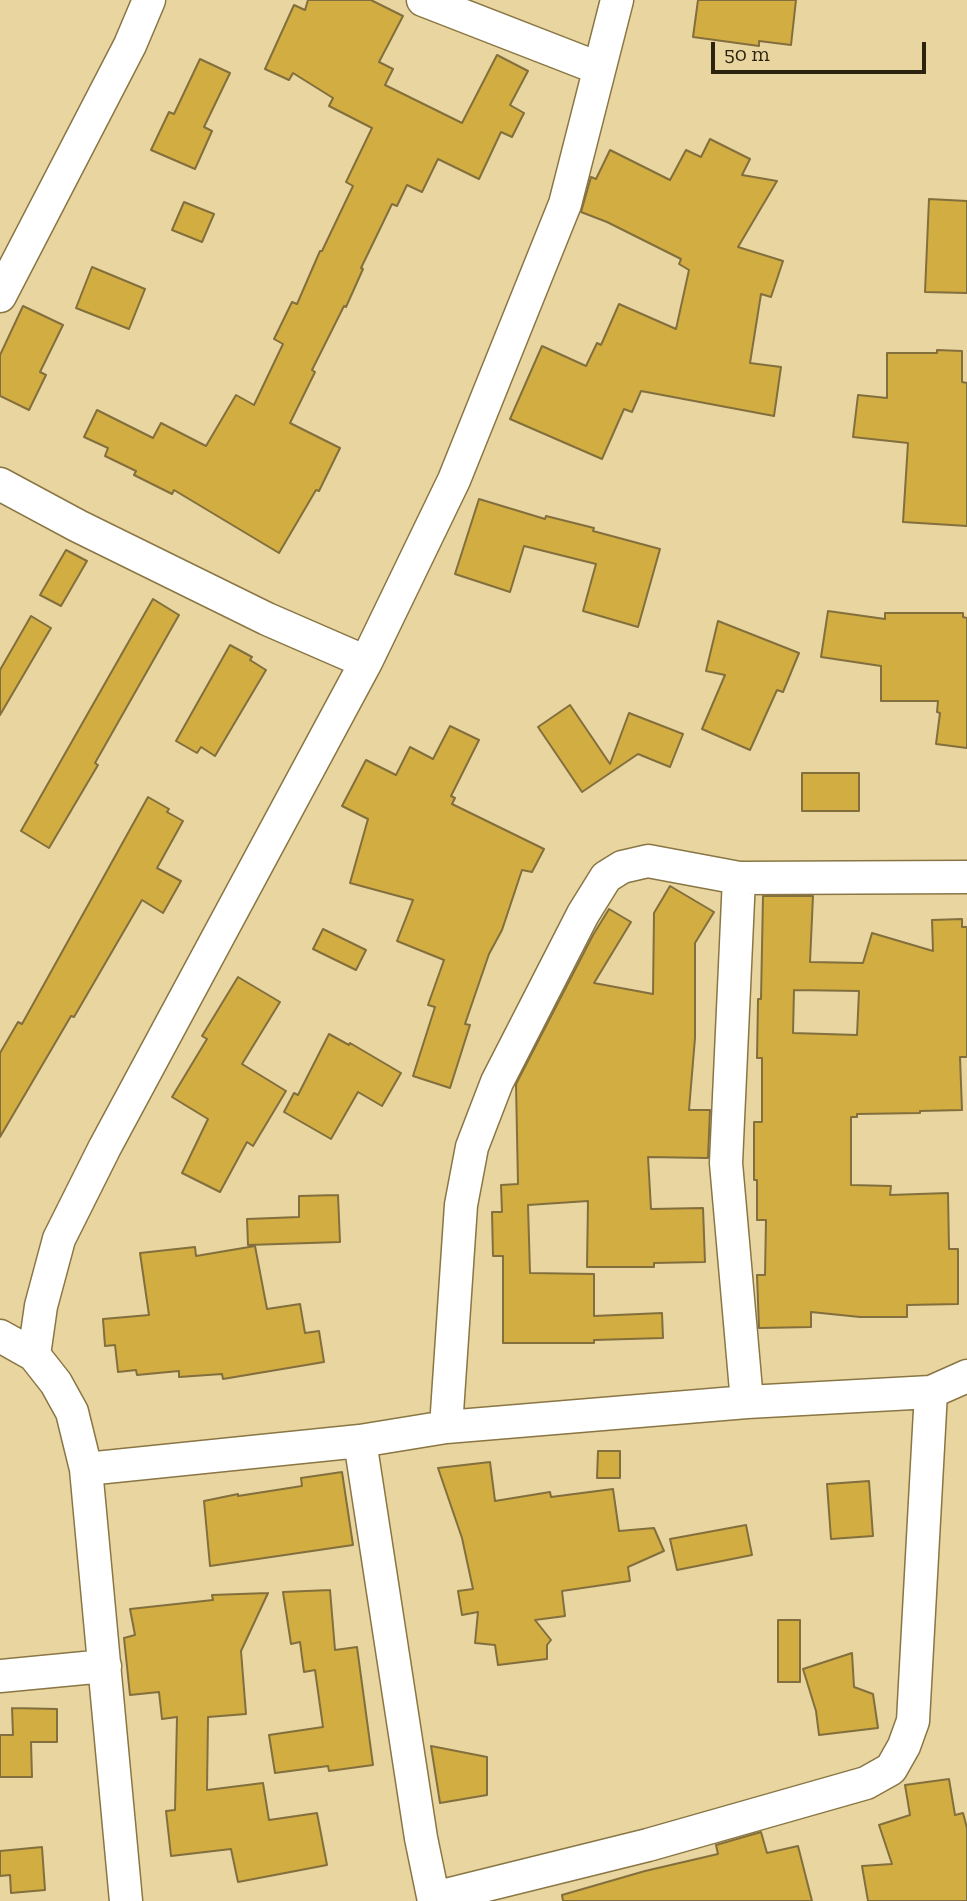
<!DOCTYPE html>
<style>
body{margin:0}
#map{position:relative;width:967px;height:1901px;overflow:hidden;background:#e9d59f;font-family:"Zilla Slab",serif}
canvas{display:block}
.scale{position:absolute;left:711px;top:42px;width:215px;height:32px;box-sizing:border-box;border:4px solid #2b230e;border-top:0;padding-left:9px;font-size:21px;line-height:24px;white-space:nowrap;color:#2b230e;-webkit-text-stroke:5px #e9d59f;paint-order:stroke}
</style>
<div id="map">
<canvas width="967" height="1901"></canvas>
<div class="scale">50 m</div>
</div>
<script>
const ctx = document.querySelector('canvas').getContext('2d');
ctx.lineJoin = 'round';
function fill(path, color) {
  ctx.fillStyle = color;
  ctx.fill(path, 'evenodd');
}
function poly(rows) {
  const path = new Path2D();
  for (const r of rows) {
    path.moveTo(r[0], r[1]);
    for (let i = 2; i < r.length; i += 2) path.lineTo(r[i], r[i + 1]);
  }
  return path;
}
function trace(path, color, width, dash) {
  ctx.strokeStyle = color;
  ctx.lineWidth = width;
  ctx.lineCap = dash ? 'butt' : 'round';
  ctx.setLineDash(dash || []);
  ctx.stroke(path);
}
const building = poly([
 [308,0,371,0,403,16,379,62,393,69,385,85,462,123,497,55,528,71,510,105,524,113,512,137,501,132,479,179,438,159,422,192,407,185,397,206,392,204,361,268,363,269,346,307,344,306,312,370,315,372,290,423,340,448,319,491,316,490,279,553,174,490,172,494,134,475,136,471,105,456,108,448,84,437,97,410,153,438,161,423,206,446,236,395,254,405,283,344,274,339,292,302,297,304,320,251,322,251,353,186,346,182,372,128,329,106,333,98,293,73,289,80,265,69,294,5,305,10,308,0],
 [698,0,796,0,791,45,759,41,759,46,693,37,698,0],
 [200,59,230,73,204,127,212,131,195,169,151,150,169,112,174,114,200,59],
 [710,139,750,159,742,175,777,181,738,247,783,261,771,297,761,294,750,363,781,367,774,416,641,391,632,412,624,409,602,459,510,419,542,346,586,366,597,343,601,345,619,304,676,329,689,270,679,264,681,259,607,222,581,212,591,177,596,179,610,150,670,180,686,150,701,157,710,139],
 [929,199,967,201,967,293,925,292,929,199],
 [184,202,214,214,202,242,172,230,184,202],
 [92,267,145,289,129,329,76,308,92,267],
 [23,306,63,325,40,372,46,375,29,410,0,396,0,355,23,306],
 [937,350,962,351,962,382,967,383,967,526,903,522,908,443,853,437,858,395,887,398,887,353,937,353,937,350],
 [479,499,545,519,546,516,594,528,593,531,660,549,638,627,583,611,596,564,524,546,510,592,455,574,479,499],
 [66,550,87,561,61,606,40,595,66,550],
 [153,599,179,615,95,763,98,765,49,848,21,831,153,599],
 [828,611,885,619,885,613,963,613,963,617,967,618,967,748,936,744,940,713,937,712,938,701,881,701,881,666,821,657,828,611],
 [31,616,51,628,0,715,0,670,31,616],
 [718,621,799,653,783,692,777,690,750,750,702,729,725,675,706,671,718,621],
 [230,645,252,657,250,660,266,670,215,756,201,747,197,753,176,741,230,645],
 [570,705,610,764,629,713,683,734,670,767,638,754,582,792,538,727,570,705],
 [450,726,479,740,451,796,455,798,452,804,544,849,532,872,522,870,502,930,489,954,465,1024,470,1025,450,1088,413,1076,435,1007,428,1005,444,960,397,941,413,900,350,883,368,819,342,806,366,760,396,775,410,747,433,759,450,726],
 [802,773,859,773,859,811,802,811,802,773],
 [148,797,169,809,167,812,183,821,157,868,181,881,163,913,142,900,74,1017,71,1016,0,1137,0,1053,18,1022,22,1024,148,797],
 [670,886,714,912,695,943,695,1038,689,1110,710,1110,708,1158,648,1157,651,1209,703,1208,705,1262,654,1263,654,1267,587,1267,588,1201,528,1205,530,1273,594,1274,594,1316,662,1313,663,1338,594,1340,594,1343,503,1343,503,1256,493,1256,492,1212,502,1212,501,1185,518,1184,516,1084,593,935,609,909,631,922,594,983,653,994,654,913,670,886],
 [763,896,813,896,810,962,863,963,872,933,933,951,932,920,962,919,962,927,967,927,967,1057,960,1057,962,1110,920,1111,920,1113,857,1114,857,1117,851,1117,851,1185,891,1186,890,1195,948,1193,949,1249,958,1249,958,1304,907,1305,907,1317,860,1317,811,1312,811,1327,759,1328,757,1275,765,1275,766,1220,757,1220,757,1180,754,1180,754,1122,762,1122,762,1058,757,1058,758,999,761,999,763,896],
 [794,990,859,991,857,1035,793,1033,794,990],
 [323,929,366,950,356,970,313,949,323,929],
 [238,977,280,1002,242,1064,286,1091,253,1146,247,1142,220,1192,182,1173,208,1119,172,1097,207,1039,202,1036,238,977],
 [329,1034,349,1045,350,1043,401,1073,382,1106,358,1092,331,1139,284,1112,294,1093,298,1095,329,1034],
 [338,1195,340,1242,248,1245,247,1219,299,1217,299,1196,338,1195],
 [255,1246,267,1309,300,1304,305,1333,319,1331,324,1362,223,1379,222,1374,179,1377,179,1371,137,1375,136,1370,118,1372,115,1345,105,1346,103,1319,149,1315,140,1253,195,1247,196,1256,255,1246],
 [598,1451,620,1451,620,1478,597,1478,598,1451],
 [490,1462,495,1501,550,1492,551,1497,613,1489,619,1531,654,1528,664,1551,628,1567,630,1581,562,1591,565,1616,535,1620,551,1640,547,1645,547,1659,498,1665,495,1645,475,1643,478,1612,462,1615,458,1591,473,1589,462,1538,438,1468,490,1462],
 [342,1472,353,1545,210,1566,204,1501,238,1494,238,1496,302,1486,301,1478,342,1472],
 [869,1481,873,1536,831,1539,827,1484,869,1481],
 [746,1525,752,1555,677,1570,670,1539,746,1525],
 [330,1590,335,1650,357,1647,373,1765,329,1771,328,1766,275,1773,269,1735,323,1727,315,1670,304,1672,300,1642,291,1644,283,1592,330,1590],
 [268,1593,241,1651,246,1714,208,1717,207,1790,263,1783,269,1820,317,1813,327,1865,238,1882,231,1849,171,1856,166,1811,175,1810,177,1717,162,1719,159,1692,130,1695,124,1638,135,1635,130,1609,213,1600,212,1595,268,1593],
 [778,1620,800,1620,800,1682,778,1682,778,1620],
 [852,1653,854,1687,873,1694,878,1728,819,1735,816,1711,803,1669,852,1653],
 [12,1708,57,1709,57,1742,31,1742,32,1777,0,1777,0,1735,13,1735,12,1708],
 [431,1746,487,1757,487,1795,440,1803,431,1746],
 [949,1779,955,1815,963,1813,967,1828,967,1901,868,1901,862,1866,892,1864,879,1825,910,1815,905,1785,949,1779],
 [761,1832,767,1853,798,1846,812,1901,563,1901,562,1895,645,1871,718,1854,716,1845,761,1832],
 [42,1847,45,1890,11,1893,10,1875,0,1876,0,1851,42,1847]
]);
const minor = poly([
 [423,0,598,68],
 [0,296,130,45,149,0],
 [0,484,78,526,267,619,366,662],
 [739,878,726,1163,747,1402],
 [0,1336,34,1355,56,1383,72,1412,86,1469,126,1901],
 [34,1355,41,1306,59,1239,105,1147,366,662,454,480,565,204,617,0],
 [446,1427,461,1205,472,1147,497,1082,583,914,606,877,622,867,648,861,739,878,967,877],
 [360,1441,421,1838,434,1901],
 [86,1469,360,1441,446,1427,747,1402,931,1392,967,1376],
 [0,1676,105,1666],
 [434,1898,648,1845,866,1783,891,1769,904,1746,913,1721,931,1392]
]);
fill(building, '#d2ad42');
trace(building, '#826f3d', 2);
trace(minor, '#897644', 35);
trace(minor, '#fff', 32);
</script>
